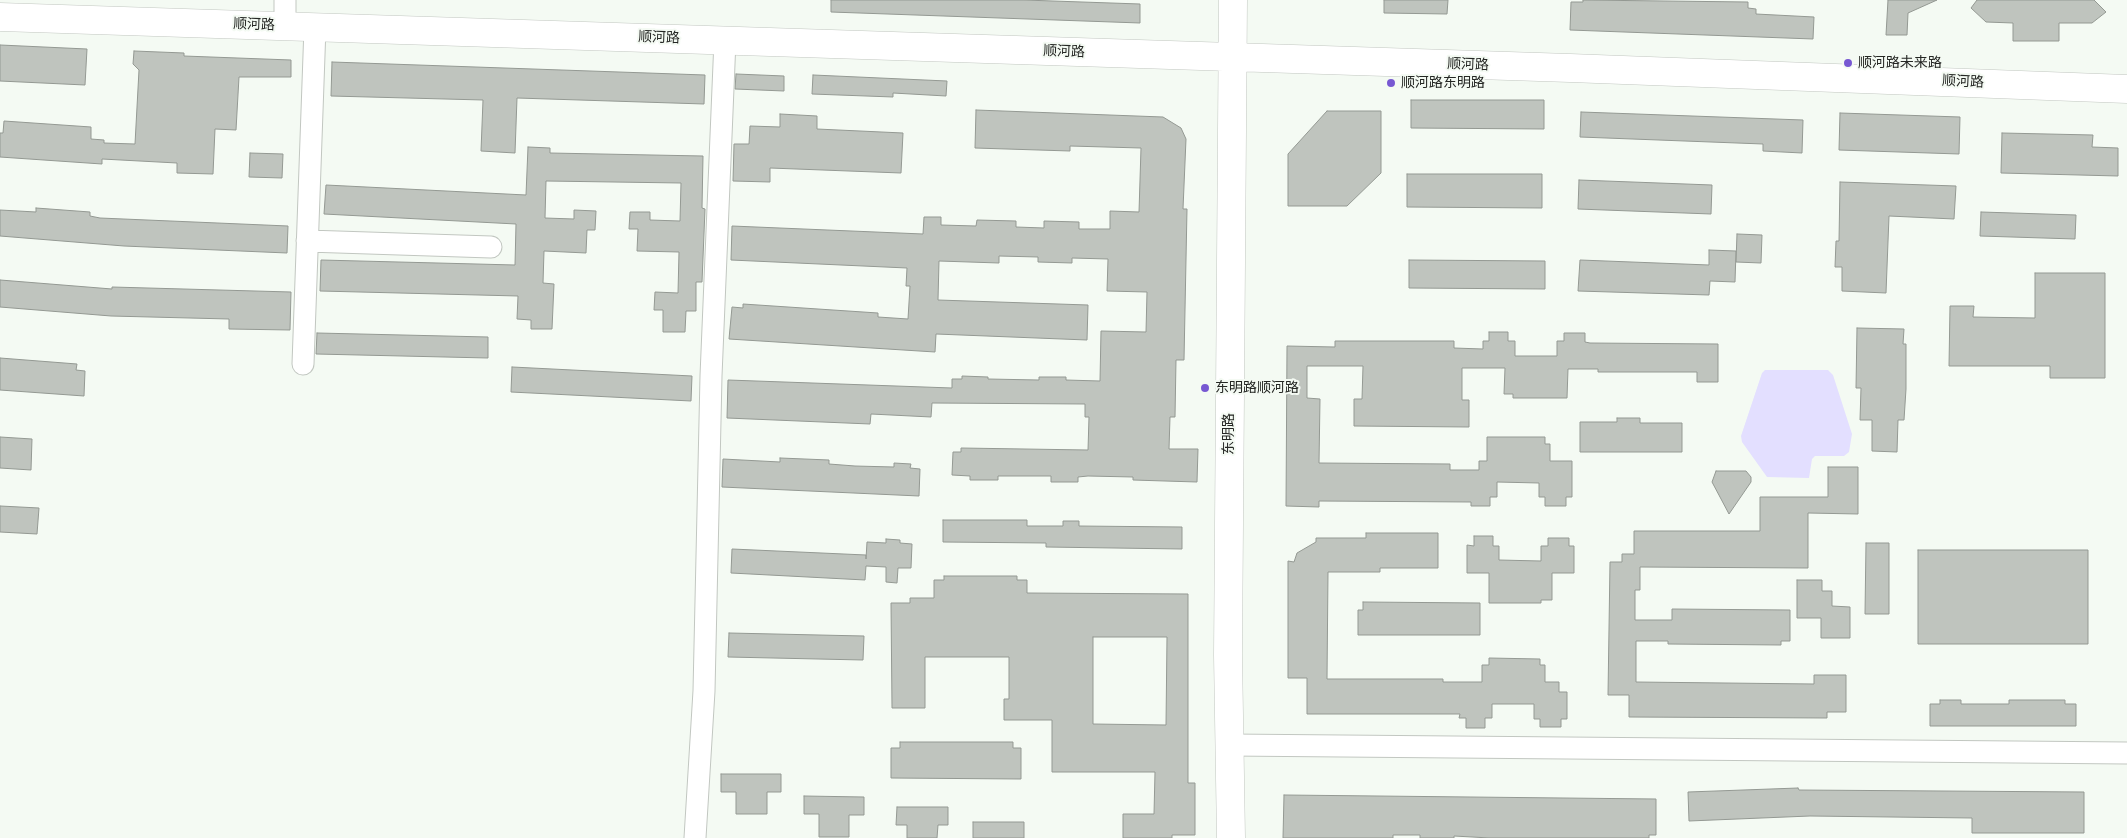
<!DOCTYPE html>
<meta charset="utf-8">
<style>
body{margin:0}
canvas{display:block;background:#f4faf3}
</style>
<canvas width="2127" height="838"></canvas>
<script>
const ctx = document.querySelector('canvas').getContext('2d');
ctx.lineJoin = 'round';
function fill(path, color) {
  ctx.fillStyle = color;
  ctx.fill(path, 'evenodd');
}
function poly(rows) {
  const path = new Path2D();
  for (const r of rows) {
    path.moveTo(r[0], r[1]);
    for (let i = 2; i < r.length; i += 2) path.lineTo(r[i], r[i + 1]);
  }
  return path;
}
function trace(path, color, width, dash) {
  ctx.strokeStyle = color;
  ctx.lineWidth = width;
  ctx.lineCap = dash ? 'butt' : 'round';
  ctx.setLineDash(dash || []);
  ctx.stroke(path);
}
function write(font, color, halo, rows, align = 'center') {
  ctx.font = font + ' "Archivo Narrow","Noto Sans SC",sans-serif';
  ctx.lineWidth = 4;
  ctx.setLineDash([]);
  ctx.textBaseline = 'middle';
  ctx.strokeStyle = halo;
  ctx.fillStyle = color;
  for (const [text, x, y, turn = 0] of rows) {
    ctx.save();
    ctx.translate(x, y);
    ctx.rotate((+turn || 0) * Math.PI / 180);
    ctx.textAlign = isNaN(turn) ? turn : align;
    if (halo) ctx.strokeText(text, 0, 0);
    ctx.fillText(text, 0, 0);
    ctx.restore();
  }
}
const green = poly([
 [1765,370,1828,370,1833,375,1852,434,1849,452,1844,456,1815,456,1812,459,1809,478,1767,477,1742,442,1741,436,1762,373]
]);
const building = poly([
 [831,0,1024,0,1140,4,1140,23,831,12,831,0],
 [1384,0,1448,0,1447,14,1384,13,1384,0],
 [1583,0,1748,2,1748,8,1756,9,1756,14,1814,17,1813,39,1570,30,1571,2,1583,2,1583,0],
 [1888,0,1937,0,1908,13,1907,35,1886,35,1888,0],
 [1977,0,2094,0,2106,12,2092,23,2059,23,2059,41,2013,41,2013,23,1986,22,1971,8,1977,0],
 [0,45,87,49,85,85,0,81,0,45],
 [134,51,184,53,184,56,291,60,291,77,239,77,236,130,215,129,213,174,177,173,177,163,102,159,102,164,0,157,0,133,3,133,4,121,91,127,91,139,104,140,104,143,135,144,139,70,133,64,134,51],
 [332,62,705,75,704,104,517,98,515,153,481,151,483,100,331,96,332,62],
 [736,74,784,76,784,91,735,89,736,74],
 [813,75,947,81,946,96,893,93,893,97,812,94,813,75],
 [1411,100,1544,100,1544,129,1411,128,1411,100],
 [976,110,1163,117,1181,128,1186,139,1183,209,1187,209,1184,360,1176,360,1175,417,1170,417,1169,449,1198,449,1197,482,1133,480,1133,477,1088,476,1078,477,1078,482,1051,482,1051,476,998,476,998,480,970,480,970,476,952,475,953,452,961,452,961,448,1088,450,1089,417,1085,417,1085,404,932,403,931,417,871,414,870,424,727,418,728,380,952,388,952,379,962,379,962,376,988,377,988,379,1039,380,1039,377,1066,377,1066,380,1100,381,1101,331,1146,332,1147,292,1107,291,1108,259,1072,258,1072,263,1038,262,1038,257,999,256,999,263,939,261,938,300,1088,305,1087,340,936,334,935,352,729,339,732,307,743,308,743,304,878,313,878,317,908,319,910,286,906,286,907,268,731,260,732,226,923,234,924,217,941,217,941,225,976,226,977,220,1016,221,1016,227,1044,228,1044,221,1079,222,1079,229,1110,229,1110,211,1139,212,1141,148,1070,146,1070,151,975,148,976,110],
 [1327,111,1381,111,1381,173,1347,206,1288,206,1288,154,1327,111],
 [1581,112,1803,120,1802,153,1763,151,1763,144,1580,137,1581,112],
 [1840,113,1960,117,1959,154,1839,150,1840,113],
 [780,114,817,116,817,129,903,133,901,173,770,168,770,182,733,181,734,144,749,144,750,126,780,127,780,114],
 [2002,133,2093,135,2092,147,2118,148,2118,176,2001,173,2002,133],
 [528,147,550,148,550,153,703,156,702,208,705,209,702,282,696,282,696,311,686,311,685,332,663,332,663,310,654,310,655,292,678,293,679,252,637,251,638,229,629,229,630,212,650,212,650,220,680,221,681,183,546,181,545,218,574,219,574,210,596,211,595,230,587,230,586,253,544,251,543,283,554,284,552,329,531,329,531,320,517,319,518,296,320,291,321,260,515,265,516,224,324,214,326,185,526,195,528,147],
 [250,153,283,154,282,178,249,177,250,153],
 [1407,174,1542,174,1542,208,1407,207,1407,174],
 [1579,180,1712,185,1711,214,1578,209,1579,180],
 [1840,182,1956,186,1954,219,1889,216,1886,293,1842,291,1842,267,1835,267,1836,241,1839,241,1840,182],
 [36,208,90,212,90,216,100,218,288,226,287,253,124,246,0,236,0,210,36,212,36,208],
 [1981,212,2076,215,2075,239,1980,236,1981,212],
 [1737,234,1762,235,1761,263,1736,262,1737,234],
 [1709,250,1736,251,1735,282,1710,281,1709,295,1578,291,1580,260,1709,265,1709,250],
 [1409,260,1545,261,1545,289,1409,288,1409,260],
 [2035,273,2105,273,2105,378,2050,378,2050,366,1949,366,1950,306,1974,306,1973,317,2035,318,2035,273],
 [0,280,112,289,112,287,291,292,290,330,229,329,229,319,111,316,0,307,0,280],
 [1857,328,1904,329,1903,344,1906,344,1906,389,1904,420,1898,420,1897,452,1872,451,1872,420,1860,420,1861,388,1856,388,1857,328],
 [1489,332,1508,332,1508,341,1515,341,1515,356,1557,356,1557,341,1564,341,1564,333,1585,333,1585,342,1590,343,1718,344,1718,382,1697,382,1697,372,1598,372,1598,369,1568,369,1567,398,1513,398,1513,394,1504,394,1505,368,1462,368,1462,400,1469,400,1469,427,1354,426,1354,399,1362,399,1363,366,1307,366,1307,398,1320,399,1319,463,1450,464,1450,470,1479,470,1479,461,1487,461,1487,437,1545,437,1545,444,1550,444,1550,461,1572,461,1572,497,1566,497,1566,506,1545,506,1545,497,1539,497,1539,483,1497,482,1497,497,1490,497,1490,506,1471,506,1471,502,1319,501,1319,507,1286,506,1287,346,1335,347,1335,341,1454,341,1454,348,1483,349,1483,341,1489,341,1489,332],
 [317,333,488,337,488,358,316,354,317,333],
 [0,358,77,364,76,370,85,371,84,396,0,390,0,358],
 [512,367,692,376,691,401,511,392,512,367],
 [1617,418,1640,418,1640,423,1682,423,1682,452,1580,452,1580,422,1617,422,1617,418],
 [0,437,32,439,31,470,0,468,0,437],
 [780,458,829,460,829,464,855,466,894,467,894,463,911,464,910,468,920,469,919,496,722,487,723,459,780,462,780,458],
 [1828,467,1858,467,1858,514,1808,513,1808,568,1640,567,1640,590,1635,590,1635,620,1672,620,1672,609,1790,610,1790,641,1781,641,1781,645,1668,644,1668,641,1636,641,1636,682,1814,684,1814,675,1846,675,1846,712,1827,712,1827,718,1629,717,1629,695,1608,695,1610,562,1622,562,1622,554,1634,554,1634,531,1760,531,1760,497,1828,497,1828,467],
 [1716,471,1746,471,1751,477,1751,482,1729,514,1712,482,1716,471],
 [0,506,39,508,37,534,0,532,0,506],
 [943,520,1027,520,1027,526,1063,526,1063,521,1079,521,1079,526,1182,527,1182,549,1046,547,1046,543,943,542,943,520],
 [1366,533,1438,533,1438,568,1380,568,1380,572,1328,572,1327,679,1443,679,1443,682,1482,682,1482,665,1489,665,1489,658,1540,659,1540,665,1545,665,1545,682,1559,682,1559,692,1567,692,1567,719,1561,719,1561,727,1540,727,1540,719,1534,719,1534,704,1492,704,1492,718,1485,718,1485,728,1466,728,1466,718,1459,718,1460,714,1307,714,1307,678,1288,678,1288,561,1294,562,1297,553,1316,542,1316,538,1366,538,1366,533],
 [1474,536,1493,536,1493,546,1499,546,1499,560,1541,561,1541,546,1548,546,1548,538,1569,538,1569,546,1574,546,1574,573,1552,573,1552,600,1541,600,1541,603,1489,603,1489,573,1467,573,1467,545,1474,546,1474,536],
 [886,539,900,540,900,543,912,544,911,568,898,568,897,583,886,582,886,567,866,566,865,580,731,573,732,549,866,555,866,559,867,542,886,543,886,539],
 [1866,543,1889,543,1889,614,1865,614,1866,543],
 [1918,550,2088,550,2088,644,1918,644,1918,550],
 [944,576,1017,576,1017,580,1027,580,1027,593,1188,594,1188,783,1195,783,1195,835,1172,835,1172,838,1123,838,1123,814,1154,814,1155,772,1052,772,1052,720,1004,720,1004,699,1009,699,1009,657,925,657,925,708,892,708,891,603,910,603,910,598,934,598,934,580,944,580,944,576],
 [1093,637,1167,637,1166,725,1093,724,1093,637],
 [1797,580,1822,580,1822,591,1832,591,1832,606,1850,607,1850,638,1821,638,1821,618,1797,618,1797,580],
 [1363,602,1480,603,1480,635,1358,635,1358,610,1363,610,1363,602],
 [729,633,864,636,863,660,728,657,729,633],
 [1940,700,1961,700,1961,704,2009,704,2009,700,2065,700,2065,704,2076,704,2076,726,1930,726,1930,704,1940,704,1940,700],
 [900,742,1013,742,1013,748,1021,748,1021,779,891,778,891,748,900,748,900,742],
 [721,774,781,774,781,792,767,792,767,814,736,814,736,792,721,792,721,774],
 [1798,788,1799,790,2084,792,2084,833,1972,833,1972,818,1810,816,1689,821,1688,792,1798,788],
 [1284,795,1656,799,1656,835,1649,835,1649,838,1490,838,1454,836,1454,838,1420,838,1420,835,1393,835,1393,838,1283,838,1284,795],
 [804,796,864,797,864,815,849,815,849,837,819,837,819,814,804,814,804,796],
 [897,807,948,807,948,825,938,825,937,838,907,838,907,825,896,825,897,807],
 [973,822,1024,822,1024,838,973,838,973,822]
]);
const street = poly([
 [285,26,285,0],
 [307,241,491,247],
 [303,364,315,27],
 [1230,745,2127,753],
 [695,838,704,691,711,376,725,40]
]);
const secondary = poly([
 [0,17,1570,68,2127,89],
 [1231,838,1228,655,1233,0]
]);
const markers = [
 [1848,63,5,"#7758d2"],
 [1391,83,5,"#7758d2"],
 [1205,388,5,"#7758d2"]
];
const streetNames = [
 ["顺河路",254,25,2],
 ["顺河路",659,38,2],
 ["顺河路",1064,52,2],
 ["顺河路",1468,65,2],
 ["顺河路",1963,82,3],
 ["东明路",1229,434,-90]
];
const poiNames = [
 ["顺河路未来路",1858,63],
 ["顺河路东明路",1401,83],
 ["东明路顺河路",1215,388]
];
fill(green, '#e3dfff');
fill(building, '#bfc4be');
trace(building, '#949993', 1);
trace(street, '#c2c7c1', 23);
trace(secondary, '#c2c7c1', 29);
trace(street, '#fff', 21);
trace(secondary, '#fff', 28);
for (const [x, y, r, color] of markers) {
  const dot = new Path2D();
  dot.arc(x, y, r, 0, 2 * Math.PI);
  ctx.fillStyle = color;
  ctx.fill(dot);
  trace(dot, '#f4faf3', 2);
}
write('14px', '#252724', '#f4faf3', streetNames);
write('14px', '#252724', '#f4faf3', poiNames, 'left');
</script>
